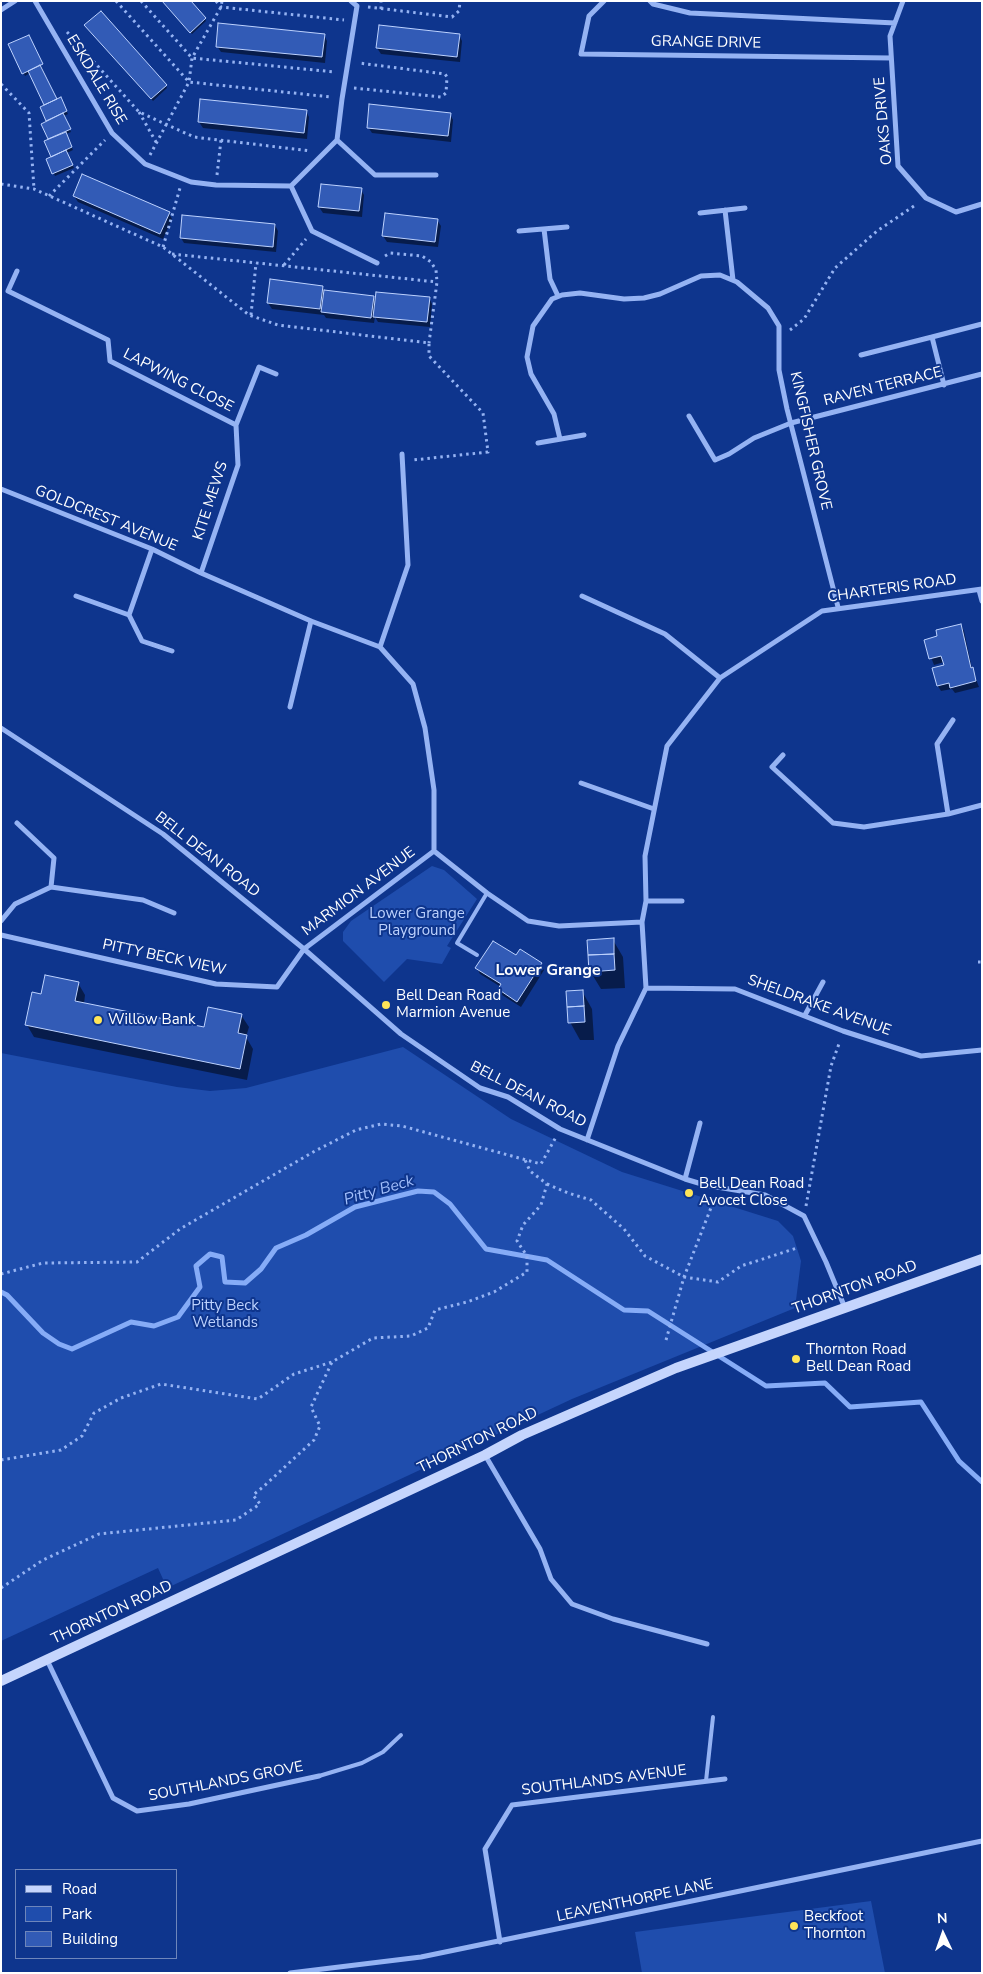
<!DOCTYPE html>
<style>
body{margin:0}
#map{position:relative;width:983px;height:1974px;overflow:hidden;background:#0e358d;font-family:"Nunito Sans",sans-serif}
canvas{display:block}
.frame{position:absolute;inset:0;border:2px solid #fff;pointer-events:none}
.legend{position:absolute;left:15px;top:1869px;width:162px;height:90px;box-sizing:border-box;background:#0e358d;border:1px solid #6e86bb;margin:0;padding:6px 9px;list-style:none;font-size:15px;color:#fff}
.legend li{display:flex;align-items:center;gap:10px;height:25px}
.legend b{width:25px;border:1px solid #6e86bb}
.north{position:absolute;left:918px;top:1909px;width:50px;height:50px;-webkit-text-stroke:4px #0e358d;paint-order:stroke;rotate:357deg;font-size:14px;font-weight:700;line-height:20px;text-align:center;color:#fff}
.north::after{content:'';display:block;margin:auto;width:18px;height:22px;background:#fff;clip-path:polygon(50% 0,100% 100%,50% 72%,0 100%)}
</style>
<div id="map">
<canvas width="983" height="1974"></canvas>
<div class="frame"></div>
<ul class="legend">
<li><b style="height:6px;background:#c5d5fd"></b>Road</li>
<li><b style="height:14px;background:#1f4dad"></b>Park</li>
<li><b style="height:14px;background:#325bb6"></b>Building</li>
</ul>
<div class="north">N</div>
</div>
<script>
const ctx = document.querySelector('canvas').getContext('2d');
ctx.lineJoin = 'round';
function fill(path, color) {
  ctx.fillStyle = color;
  ctx.fill(path, 'evenodd');
}
function poly(rows) {
  const path = new Path2D();
  for (const r of rows) {
    path.moveTo(r[0], r[1]);
    for (let i = 2; i < r.length; i += 2) path.lineTo(r[i], r[i + 1]);
  }
  return path;
}
function trace(path, color, width, dash) {
  ctx.strokeStyle = color;
  ctx.lineWidth = width;
  ctx.lineCap = dash ? 'butt' : 'round';
  ctx.setLineDash(dash || []);
  ctx.stroke(path);
}
function write(font, color, halo, rows, align = 'center') {
  ctx.font = font + ' "Nunito Sans",sans-serif';
  ctx.lineWidth = 4;
  ctx.setLineDash([]);
  ctx.textBaseline = 'middle';
  ctx.strokeStyle = halo;
  ctx.fillStyle = color;
  for (const [text, x, y, turn = 0] of rows) {
    ctx.save();
    ctx.translate(x, y);
    ctx.rotate((+turn || 0) * Math.PI / 180);
    ctx.textAlign = isNaN(turn) ? turn : align;
    if (halo) ctx.strokeText(text, 0, 0);
    ctx.fillText(text, 0, 0);
    ctx.restore();
  }
}
const green = poly([
 [432,866,444,870,477,899,447,946,451,948,442,964,407,959,384,982,343,941,343,932,351,921],
 [403,1047,511,1119,622,1172,778,1221,793,1236,801,1261,795,1308,572,1399,167,1588,158,1568,1,1641,1,1053,177,1087,210,1091,246,1088],
 [871,1901,885,1973,642,1973,635,1932]
]);
const shadow = poly([
 [163,1,205,19,206,21,192,34],
 [87,28,166,86,167,88,153,101],
 [324,35,327,41,325,63,221,52,217,46],
 [459,35,462,41,460,62,381,54,377,48],
 [28,36,56,100,60,99,68,114,64,116,71,132,66,134,73,150,67,153,74,168,55,176,47,159,52,157,50,140,42,124,48,122,41,108,46,106,30,73,25,76,10,45],
 [306,111,309,117,307,139,203,128,199,122],
 [450,114,453,120,451,142,372,133,368,127],
 [361,190,364,195,362,217,323,213,319,207],
 [74,196,169,213,172,219,163,239,78,202],
 [437,220,441,226,438,247,387,242,383,236],
 [275,225,278,231,276,252,184,243,181,238],
 [322,287,325,292,373,297,376,302,429,298,432,304,430,327,378,322,375,317,374,323,326,318,324,315,272,309,268,303],
 [961,625,964,631,972,669,979,687,955,693,952,689,941,691,938,686,945,666,944,662,934,665,925,641,939,637],
 [613,940,623,957,625,988,601,989,590,971],
 [517,957,541,964,544,970,521,1007,502,995,499,989,501,987,480,974,477,968],
 [78,983,85,995,84,1004,205,1028,241,1015,249,1027,246,1037,253,1049,247,1080,34,1037,27,1025,42,996],
 [582,991,592,1009,594,1040,580,1040,570,1022]
]);
const stream = poly([
 [1,1292,7,1295,43,1333,59,1344,72,1349,131,1322,154,1326,178,1317,200,1287,196,1266,210,1254,222,1257,225,1282,245,1283,261,1269,276,1248,306,1235,355,1207,418,1191,434,1192,450,1204,486,1249,547,1260,624,1310,648,1311,766,1386,825,1383,850,1407,921,1402,959,1461,982,1482]
]);
const building = poly([
 [162,1,191,1,206,18,190,33,162,1],
 [101,11,167,85,151,99,84,25,101,11],
 [218,23,325,34,322,57,216,47,218,23],
 [379,25,460,34,457,57,376,48,379,25],
 [29,35,43,64,22,74,8,44,29,35],
 [40,65,57,99,44,105,28,71,40,65],
 [61,97,67,111,46,121,40,107,61,97],
 [200,99,307,110,304,133,198,122,200,99],
 [369,104,451,113,448,136,367,128,369,104],
 [63,113,71,129,48,139,41,124,63,113],
 [66,132,72,147,51,157,44,141,66,132],
 [66,150,73,165,52,174,46,159,66,150],
 [82,174,170,212,160,234,73,196,82,174],
 [321,184,362,188,359,211,318,207,321,184],
 [385,213,438,219,435,242,382,236,385,213],
 [182,215,275,224,273,247,180,238,182,215],
 [270,279,323,286,320,309,267,303,270,279],
 [324,290,374,296,371,318,321,312,324,290],
 [376,292,430,297,427,322,373,317,376,292],
 [961,624,971,668,973,667,976,681,950,688,949,683,937,686,932,668,944,665,941,656,929,659,924,640,937,636,936,630,961,624],
 [614,938,614,954,588,955,587,940,614,938],
 [493,941,516,955,520,949,542,963,517,1002,498,989,501,984,475,968,493,941],
 [614,954,615,970,589,972,588,955,614,954],
 [45,975,79,982,75,1001,204,1027,208,1007,242,1014,238,1033,247,1035,240,1069,25,1025,32,992,41,994,45,975],
 [583,990,584,1006,567,1007,566,991,583,990],
 [584,1006,585,1022,568,1023,567,1007,584,1006]
]);
const path = poly([
 [116,1,189,82,331,97],
 [141,1,192,58,335,72],
 [216,1,221,7,344,20],
 [368,7,452,17,459,11,460,1],
 [381,9,381,1],
 [67,32,139,112,194,137,311,151],
 [1,84,29,113,34,189],
 [354,88,441,97,446,93,447,77,445,74,359,63],
 [139,112,156,142],
 [150,155,189,82,192,58,221,7,222,1],
 [217,175,221,140],
 [1,184,34,189,163,247,249,315,278,325,429,343,429,356,483,413,488,452,413,460],
 [49,196,105,140],
 [163,247,180,188],
 [172,254,437,282],
 [385,256,390,253,422,256,431,262,436,270,437,282,429,343],
 [284,265,306,239],
 [251,315,256,263],
 [790,330,804,319,835,268,877,231,917,204],
 [978,962,982,962],
 [547,1184,568,1193,591,1200,624,1229,645,1256,684,1277,718,1282,741,1266,797,1248],
 [806,1206,831,1066,840,1041],
 [1,1274,43,1263,137,1262,180,1229,315,1151,356,1130,381,1124,402,1126,541,1164,556,1137],
 [666,1340,684,1277,714,1200],
 [1,1460,61,1450,82,1436,94,1413,121,1398,161,1384,258,1399,294,1374,332,1362,373,1338,411,1336,428,1328,435,1310,467,1302,494,1292,527,1272,527,1256,517,1241,523,1225,541,1205,547,1184,530,1171,525,1160],
 [1,1588,43,1560,99,1534,236,1520,260,1504,253,1495,263,1487,314,1440,320,1426,311,1407,332,1362]
]);
const lane = poly([
 [477,955,457,943,487,893],
 [319,1776,362,1763,383,1752,401,1735],
 [706,1781,713,1717]
]);
const street = poly([
 [35,1,112,133,145,164,191,182,216,185,291,186,337,140,342,99,357,6,351,1],
 [604,1,589,16,581,54,891,58],
 [650,1,653,4,690,13,895,23],
 [903,1,890,36,898,166,926,198,956,212,982,204],
 [1,10,15,1],
 [337,140,375,175,436,175],
 [291,186,312,231,377,263],
 [725,210,733,280],
 [700,213,745,208],
 [544,229,550,279,558,296],
 [519,231,567,227],
 [17,271,8,291,108,340,110,361,236,425],
 [861,355,932,337],
 [944,385,932,337,982,324],
 [689,416,715,460,729,454,754,438,791,423,982,374],
 [560,439,554,414,531,374,527,357,533,326,552,299,562,295,580,293,624,299,644,298,660,294,701,276,720,275,737,282,768,308,779,326,779,370,787,409,838,607],
 [538,443,584,435],
 [1,489,152,549,201,573,311,621,380,647,413,684,425,728,434,790,434,851,304,949,277,987,216,984,1,935],
 [152,549,129,615,142,641,172,651],
 [201,573,238,465,236,425,259,367,276,374],
 [979,590,982,601],
 [76,596,129,615],
 [582,596,665,634,720,678],
 [380,647,408,565,402,454],
 [290,707,311,621],
 [1,728,163,834,304,949,401,1034,480,1088,508,1097,560,1129,685,1179,705,1185,765,1195,804,1216,826,1262,845,1308],
 [783,755,772,767,833,823,864,827,948,814,982,805],
 [581,783,654,809],
 [948,814,937,744,953,720],
 [434,851,487,893,528,921,559,926,642,922],
 [51,887,143,900,174,913],
 [646,901,682,901],
 [1,921,15,904,51,887,54,858,17,823],
 [646,988,735,989,843,1031,921,1056,982,1050],
 [805,1015,823,982],
 [587,1140,618,1046,646,988,642,922,646,901,645,856,667,746,720,678,822,611,982,589],
 [685,1179,700,1123],
 [485,1455,540,1549,551,1579,572,1604,613,1619,707,1644],
 [47,1660,113,1798,137,1811,189,1804,319,1776],
 [500,1942,485,1849,512,1805,725,1779],
 [290,1973,421,1957,982,1841]
]);
const secondary = poly([
 [1,1681,485,1455,522,1435,676,1368,982,1259]
]);
const markers = [
 [386,1005,5,"#ffe558"],
 [98,1020,5,"#ffe558"],
 [689,1193,5,"#ffe558"],
 [796,1359,5,"#ffe558"],
 [794,1926,5,"#ffe558"]
];
const streetNames = [
 ["GRANGE DRIVE",706,43,1],
 ["ESKDALE RISE",96,80,59],
 ["OAKS DRIVE",884,121,-95],
 ["LAPWING CLOSE",178,381,27],
 ["RAVEN TERRACE",883,387,-14],
 ["KINGFISHER GROVE",810,441,77],
 ["KITE MEWS",211,501,-72],
 ["GOLDCREST AVENUE",106,519,22],
 ["CHARTERIS ROAD",892,589,-8],
 ["BELL DEAN ROAD",207,855,38],
 ["MARMION AVENUE",359,892,-37],
 ["PITTY BECK VIEW",164,958,12],
 ["SHELDRAKE AVENUE",819,1006,20],
 ["BELL DEAN ROAD",528,1095,27],
 ["THORNTON ROAD",855,1288,-20],
 ["THORNTON ROAD",478,1441,-26],
 ["THORNTON ROAD",112,1613,-25],
 ["SOUTHLANDS AVENUE",604,1781,-7],
 ["SOUTHLANDS GROVE",226,1782,-11],
 ["LEAVENTHORPE LANE",635,1901,-12]
];
const parkNames = [
 ["Lower Grange",417,914],
 ["Playground",417,931],
 ["Pitty Beck",225,1306],
 ["Wetlands",225,1323]
];
const poiNames = [
 ["Bell Dean Road",396,996],
 ["Marmion Avenue",396,1013],
 ["Willow Bank",108,1020],
 ["Bell Dean Road",699,1184],
 ["Avocet Close",699,1201],
 ["Thornton Road",806,1350],
 ["Bell Dean Road",806,1367],
 ["Beckfoot",804,1917],
 ["Thornton",804,1934]
];
const neighbourhoodNames = [
 ["Lower Grange",548,971]
];
const waterNames = [
 ["Pitty Beck",379,1191,-16]
];
fill(green, '#1f4dad');
fill(shadow, '#0007');
trace(stream, '#86acf7', 5);
fill(building, '#325bb6');
trace(building, '#bdd2fe', 1);
trace(path, '#95b3f3', 3, [2.5, 4]);
trace(lane, '#95b3f3', 4);
trace(street, '#95b3f3', 5);
trace(secondary, '#c5d5fd', 10);
for (const [x, y, r, color] of markers) {
  const dot = new Path2D();
  dot.arc(x, y, r, 0, 2 * Math.PI);
  ctx.fillStyle = color;
  ctx.fill(dot);
  trace(dot, '#0e358d', 2);
}
write('15px', '#fff', '#0e358d', streetNames);
write('15px', '#bdd2fe', '#0e358d', parkNames);
write('15px', '#fff', '#0e358d', poiNames, 'left');
write('bold 16px', '#fff', '#0e358d', neighbourhoodNames);
write('italic 16px', '#a1befb', '#0e358d', waterNames);
</script>
